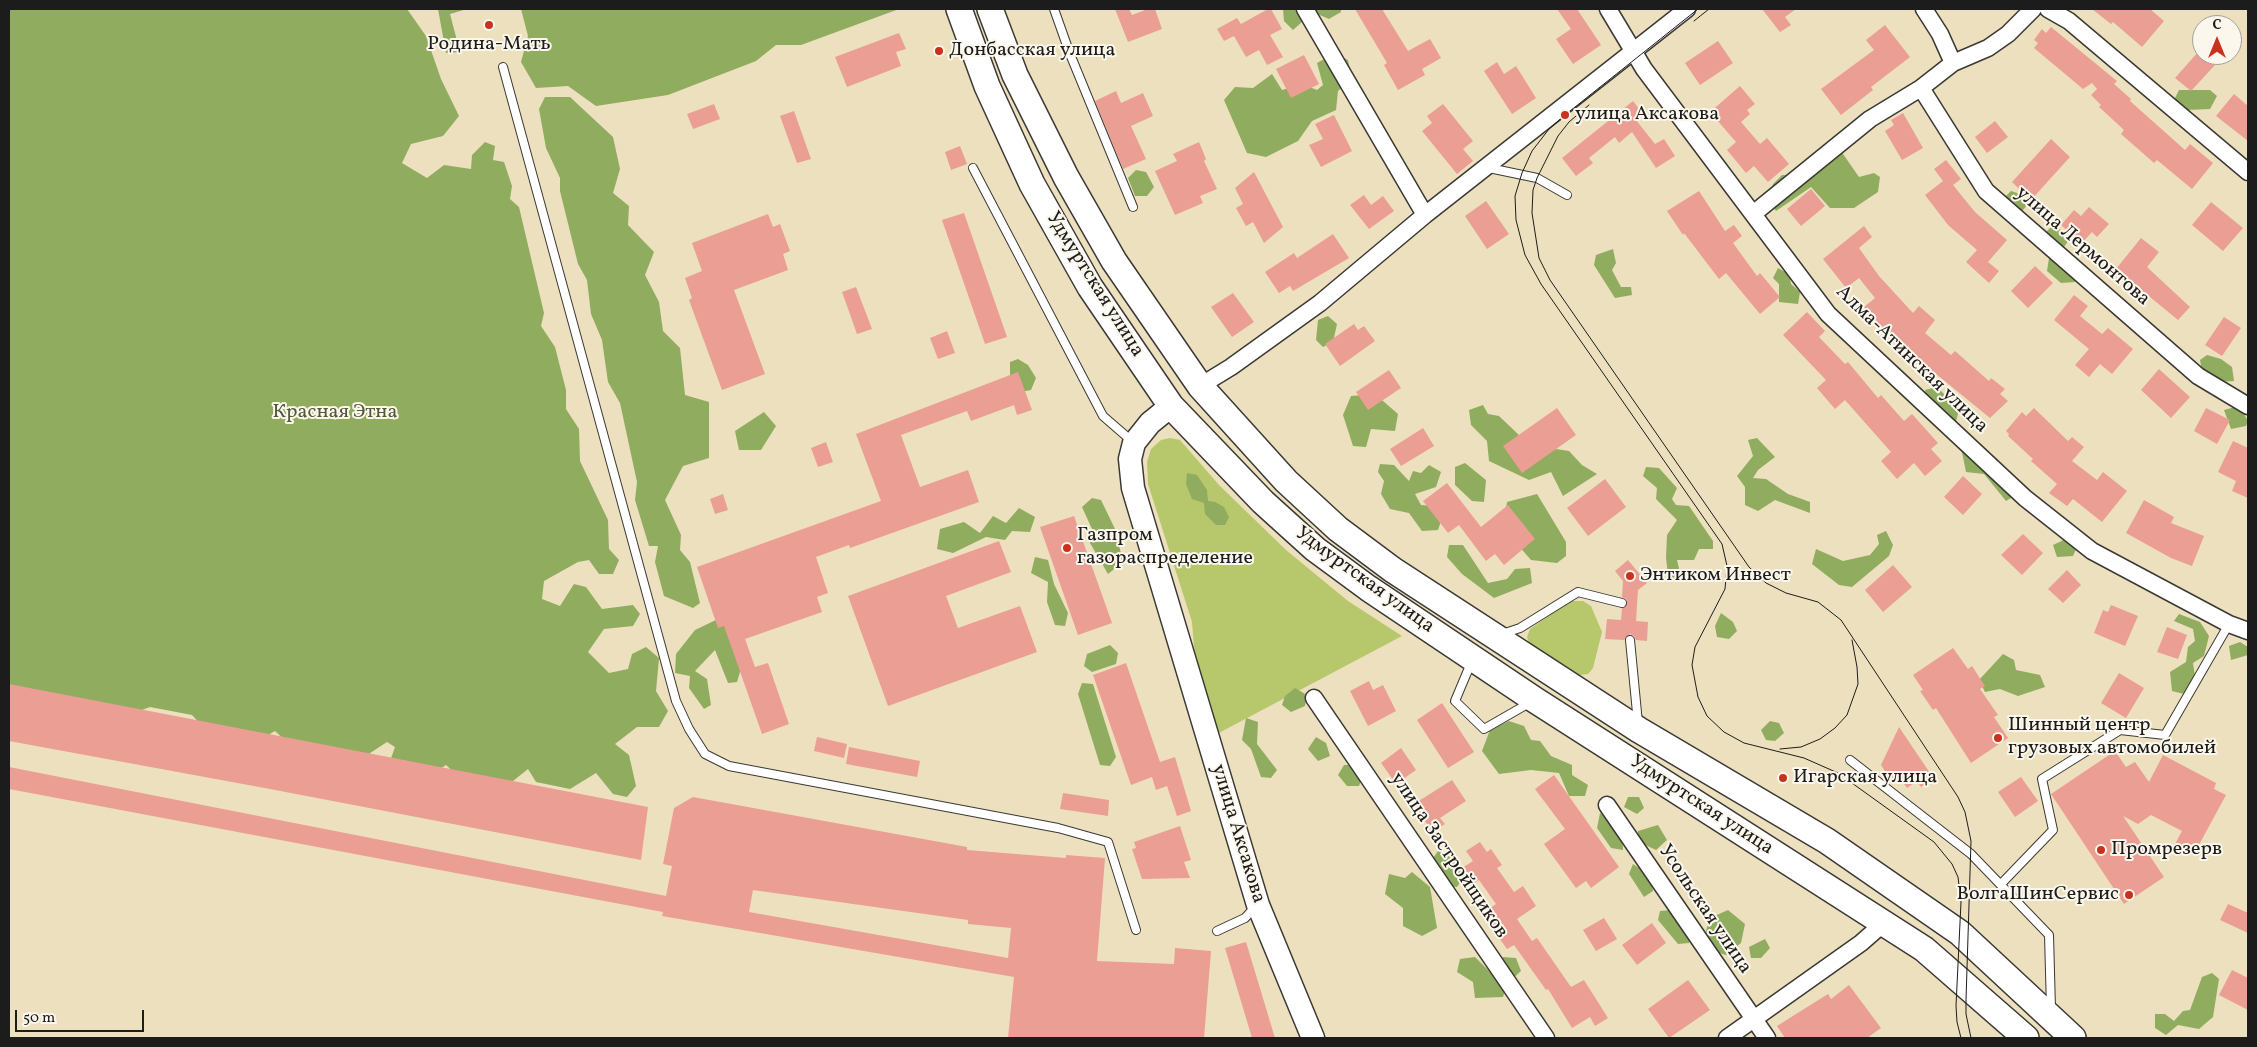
<!DOCTYPE html>
<meta charset="utf-8">
<style>
body{margin:0}
#map{position:relative;width:2257px;height:1047px;overflow:hidden;background:#ede0be;font-family:Vollkorn,serif}
canvas{display:block}
.frame{position:absolute;inset:0;border:10px solid #1c1c1c;pointer-events:none}
.north{position:absolute;left:2192px;top:15px;width:50px;height:50px;box-sizing:border-box;background:#fbf7ec;border:1px solid #a29f99;border-radius:50%;rotate:0deg;font-size:14px;font-weight:700;line-height:20px;text-align:center;color:#1c1c1c}
.north::after{content:'';display:block;margin:auto;width:18px;height:22px;background:#c8321e;clip-path:polygon(50% 0,100% 100%,50% 72%,0 100%)}
.scale{position:absolute;left:15px;top:1010px;width:129px;height:22px;box-sizing:border-box;border:2px solid #1c1c1c;border-top:0;padding-left:6px;font-size:15px;line-height:18px;white-space:nowrap;color:#1c1c1c;-webkit-text-stroke:4px #fbf7ec;paint-order:stroke}
</style>
<div id="map">
<canvas width="2257" height="1047"></canvas>
<div class="frame"></div>
<div class="north">С</div>
<div class="scale">50 m</div>
</div>
<script>
const ctx = document.querySelector('canvas').getContext('2d');
ctx.lineJoin = 'round';
function fill(path, color) {
  ctx.fillStyle = color;
  ctx.fill(path, 'evenodd');
}
function poly(rows) {
  const path = new Path2D();
  for (const r of rows) {
    path.moveTo(r[0], r[1]);
    for (let i = 2; i < r.length; i += 2) path.lineTo(r[i], r[i + 1]);
  }
  return path;
}
function trace(path, color, width, dash) {
  ctx.strokeStyle = color;
  ctx.lineWidth = width;
  ctx.lineCap = dash ? 'butt' : 'round';
  ctx.setLineDash(dash || []);
  ctx.stroke(path);
}
function write(font, color, halo, rows, align = 'center') {
  ctx.font = font + ' Vollkorn,serif';
  ctx.lineWidth = 4;
  ctx.setLineDash([]);
  ctx.textBaseline = 'middle';
  ctx.strokeStyle = halo;
  ctx.fillStyle = color;
  for (const [text, x, y, turn = 0] of rows) {
    ctx.save();
    ctx.translate(x, y);
    ctx.rotate((+turn || 0) * Math.PI / 180);
    ctx.textAlign = isNaN(turn) ? turn : align;
    if (halo) ctx.strokeText(text, 0, 0);
    ctx.fillText(text, 0, 0);
    ctx.restore();
  }
}
const green = poly([
 [1170,438,1180,440,1219,485,1286,550,1348,601,1402,636,1215,735,1196,671,1192,622,1148,484,1147,462,1151,449,1161,440],
 [1570,601,1583,601,1591,606,1602,632,1593,668,1588,674,1580,675,1530,646,1527,637,1530,629]
]);
const forest = poly([
 [9,9,407,9,426,36,441,79,459,116,443,136,411,144,402,163,427,178,444,165,471,169,472,155,485,142,495,146,493,160,504,162,512,186,510,199,519,207,544,313,541,326,555,347,566,390,566,409,579,429,580,461,608,520,609,549,619,560,613,574,599,574,589,560,578,562,544,581,542,599,560,606,574,584,586,587,602,609,633,605,640,614,633,626,604,629,588,652,609,673,628,669,632,654,646,647,659,658,656,691,668,711,659,727,637,727,615,744,629,755,636,786,627,797,613,794,596,773,570,789,536,782,528,769,508,785,458,776,446,765,430,775,389,764,395,747,387,742,361,759,293,748,275,731,252,744,204,728,192,715,150,707,120,718,9,690],
 [438,9,467,9,450,14,460,52,446,53],
 [521,9,899,9,801,45,776,45,756,61,668,95,596,106,568,86,536,88,521,62,528,36],
 [1283,9,1302,9,1302,22,1293,30,1284,21],
 [1313,9,1341,9,1341,12,1329,19,1315,13],
 [1335,53,1348,60,1352,79,1338,91,1336,110,1312,121,1298,141,1266,157,1247,153,1224,100,1235,87,1253,88,1272,74,1282,90,1302,84,1317,90,1323,85,1317,63],
 [2179,90,2210,90,2217,96,2210,109,2187,110,2173,102],
 [545,97,570,97,613,137,620,169,613,193,629,206,628,225,654,252,645,275,659,302,663,331,680,348,685,395,709,402,709,458,683,466,665,500,681,535,680,550,690,562,700,603,693,608,664,596,655,562,658,546,649,546,635,500,637,482,620,403,608,382,602,340,591,314,587,280,578,264,560,191,560,178,546,148,539,109],
 [1841,151,1859,177,1874,173,1880,177,1878,192,1854,208,1830,208,1811,187,1776,211,1767,198,1773,184,1782,175,1794,175],
 [1136,170,1146,172,1154,187,1147,196,1135,196,1128,178],
 [2011,191,2020,194,2027,205,2023,210,2011,210,2003,199],
 [2051,227,2062,230,2069,240,2064,247,2049,244,2047,231],
 [1613,249,1616,263,1612,270,1621,287,1631,287,1632,295,1615,298,1594,265,1596,255],
 [2065,257,2077,267,2075,282,2061,283,2047,271,2049,258],
 [1778,268,1789,274,1791,284,1800,292,1798,304,1779,302,1779,284,1773,278],
 [1328,316,1337,324,1333,342,1323,347,1316,340,1318,320],
 [2207,355,2221,359,2232,367,2234,381,2220,382,2202,370,2200,360],
 [1018,359,1028,365,1036,378,1031,390,1020,392,1010,381,1010,362],
 [1937,387,1959,409,1956,422,1945,421,1928,404,1925,390],
 [1375,394,1398,414,1395,431,1371,429,1366,447,1353,446,1343,415,1351,396],
 [1483,405,1488,414,1499,416,1520,436,1537,460,1556,449,1569,451,1582,465,1597,474,1563,496,1551,472,1529,480,1489,461,1487,441,1471,425,1469,410],
 [2239,406,2248,421,2246,426,2231,429,2224,410],
 [764,412,776,426,761,450,739,450,735,431],
 [1757,438,1775,457,1758,470,1753,478,1766,479,1788,494,1810,502,1810,513,1775,500,1758,511,1745,505,1745,487,1737,476,1753,456,1748,440],
 [1973,444,2016,495,2006,501,1984,474,1966,472,1962,452],
 [1465,463,1486,480,1484,502,1472,501,1455,485,1455,467],
 [1380,464,1394,465,1409,481,1413,471,1421,473,1429,465,1441,472,1436,487,1415,494,1421,505,1433,506,1442,518,1438,530,1422,531,1409,513,1390,509,1381,494,1384,481,1378,472],
 [1646,467,1659,468,1677,488,1672,499,1676,505,1689,506,1713,541,1713,549,1699,549,1694,560,1677,560,1680,573,1674,578,1668,575,1666,558,1667,535,1677,520,1656,499,1657,488,1643,476],
 [1187,473,1197,475,1207,490,1208,501,1215,502,1224,507,1229,517,1225,525,1216,525,1205,514,1204,503,1192,499,1186,484],
 [1537,494,1566,542,1566,556,1557,563,1531,560,1517,544,1505,516,1507,502],
 [1092,498,1101,500,1115,529,1123,562,1108,574,1090,543,1092,529,1082,507],
 [1019,508,1035,517,1030,532,1012,531,1005,540,986,537,953,553,937,549,940,529,964,522,980,533,993,516,1006,523],
 [1886,531,1893,545,1889,556,1852,587,1839,585,1812,564,1816,549,1843,561,1870,555,1879,544,1877,535],
 [2070,537,2078,545,2073,556,2057,557,2053,545],
 [1449,545,1463,545,1488,583,1507,579,1515,569,1530,568,1532,583,1494,598,1462,574,1447,557],
 [1035,557,1048,560,1054,584,1068,613,1065,626,1055,625,1047,602,1048,582,1031,573],
 [1721,613,1733,622,1737,631,1729,639,1717,637,1715,626],
 [2179,614,2200,622,2209,636,2204,656,2193,663,2195,677,2184,694,2172,691,2170,672,2186,662,2188,647,2195,641,2193,629,2174,621],
 [720,618,729,624,742,665,737,682,728,683,715,650,695,671,707,679,711,705,704,709,689,688,690,676,675,673,676,654,695,630],
 [2240,642,2248,647,2248,655,2231,660,2229,646],
 [1110,645,1118,653,1116,664,1092,672,1084,666,1087,654],
 [2003,654,2014,660,2016,670,2040,675,2045,687,2018,696,2000,689,1985,692,1979,680],
 [1082,683,1093,684,1116,757,1110,766,1100,765,1078,694],
 [1295,688,1307,695,1305,706,1291,712,1282,705,1285,696],
 [1246,718,1258,722,1257,744,1277,770,1271,778,1261,777,1251,749,1242,740],
 [1509,721,1524,726,1531,740,1540,741,1551,756,1572,765,1572,775,1588,785,1585,796,1569,796,1559,773,1531,770,1499,774,1482,751,1490,730],
 [1770,721,1779,723,1784,733,1775,741,1766,740,1761,730],
 [1316,737,1326,743,1330,756,1318,761,1308,749],
 [1344,765,1354,765,1363,775,1359,786,1347,786,1338,775],
 [1628,797,1639,797,1644,808,1637,814,1624,807],
 [1600,813,1610,820,1622,833,1623,850,1611,848,1597,828],
 [1658,825,1667,840,1656,850,1637,841,1638,831],
 [1438,851,1452,854,1464,877,1457,887,1447,886,1431,861],
 [1633,864,1651,876,1653,891,1644,897,1629,874],
 [1412,872,1430,887,1437,928,1422,936,1403,926,1403,908,1385,894,1389,874,1405,878],
 [1671,910,1691,935,1689,943,1678,944,1658,920,1660,911],
 [1728,910,1745,924,1741,943,1726,955,1713,951,1705,934,1710,918],
 [1765,939,1770,948,1761,958,1751,958,1749,947],
 [1475,957,1492,974,1503,957,1516,958,1521,971,1507,984,1503,997,1475,998,1473,982,1457,972,1460,959],
 [2212,973,2219,979,2213,1017,2199,1029,2178,1025,2166,1035,2155,1028,2155,1014,2165,1014,2174,1021,2183,1011,2190,1010,2202,977]
]);
const building = poly([
 [1115,9,1129,9,1132,15,1148,9,1155,9,1162,29,1128,42],
 [1268,9,1271,9,1282,29,1270,35,1283,57,1267,65,1259,50,1246,57,1234,36,1224,41,1217,29,1237,18,1241,24],
 [1355,9,1382,9,1408,51,1430,39,1441,58,1422,69,1425,75,1398,90,1384,65,1387,63],
 [1557,9,1577,9,1601,45,1573,64,1556,39,1571,29],
 [1762,9,1796,9,1785,17,1791,25,1780,32],
 [2092,9,2150,9,2164,21,2142,47,2113,22,2111,24],
 [1885,25,1910,57,1871,87,1873,90,1841,115,1821,89,1874,50,1866,40],
 [2051,27,2117,81,2114,84,2131,99,2130,101,2185,150,2190,144,2213,163,2192,189,2157,160,2154,163,2121,134,2124,130,2099,107,2101,105,2091,95,2097,89,2092,83,2083,89,2034,48,2038,43,2034,40,2042,29,2046,33],
 [899,33,906,49,896,52,901,66,847,87,835,57],
 [1718,41,1733,63,1700,85,1685,63],
 [2199,51,2215,65,2191,91,2175,78],
 [1304,55,1319,84,1291,98,1276,69],
 [1497,62,1504,74,1516,66,1536,98,1512,114,1484,71],
 [1740,86,1755,104,1747,110,1750,114,1741,122,1760,144,1767,138,1789,164,1768,182,1754,166,1746,173,1727,150,1736,142,1710,112],
 [1116,91,1121,103,1143,93,1153,116,1131,126,1146,159,1123,169,1095,101],
 [2234,94,2248,106,2248,141,2216,116],
 [1633,101,1643,114,1636,120,1655,144,1664,139,1675,156,1656,168,1632,132,1619,143,1615,137,1589,158,1593,163,1576,176,1562,158],
 [714,104,720,119,693,129,687,114],
 [1443,104,1473,141,1463,149,1473,161,1457,174,1422,131,1432,123,1427,116],
 [794,111,811,159,797,163,780,116],
 [1903,113,1923,148,1902,160,1885,131,1894,125,1891,120],
 [1334,115,1352,151,1321,167,1309,145,1323,139,1315,124],
 [1995,121,2008,137,1987,153,1975,137],
 [2051,139,2070,157,2031,200,2012,182],
 [1199,142,1206,159,1204,161,1217,189,1200,196,1203,203,1175,215,1155,171,1177,161,1173,154],
 [960,146,967,164,951,170,945,152],
 [1946,160,1961,179,1953,185,1975,212,2007,240,1988,262,1999,271,1989,283,1966,262,1977,250,1948,225,1925,195,1943,181,1934,169],
 [1254,172,1283,227,1264,243,1253,222,1246,226,1236,208,1243,204,1235,188],
 [1811,189,1825,206,1801,226,1787,209],
 [1699,191,1725,231,1734,225,1742,236,1733,243,1757,276,1760,273,1780,297,1760,314,1726,273,1719,279,1684,233,1683,235,1667,211],
 [1364,195,1371,205,1383,196,1394,211,1369,229,1350,205],
 [1486,201,1509,234,1487,249,1465,216],
 [2211,202,2243,228,2223,251,2192,225],
 [2089,207,2109,224,2097,237,2092,232,2082,243,2061,225,2074,210,2081,216],
 [964,213,1007,337,985,344,942,220],
 [768,214,773,227,780,224,790,251,783,254,788,270,734,290,765,374,722,390,689,300,692,298,685,278,702,271,692,243],
 [1864,226,1872,237,1859,248,1879,276,1913,313,1919,306,1935,320,1925,333,1951,355,1955,351,1989,381,1991,378,2005,389,2000,394,2008,401,1990,418,1892,338,1864,307,1875,298,1859,278,1846,288,1823,259],
 [1333,234,1349,258,1293,291,1290,286,1279,293,1265,272,1294,253,1297,258],
 [2141,238,2159,252,2147,267,2190,307,2178,320,2116,269],
 [2035,266,2053,283,2028,308,2011,291],
 [856,287,872,329,857,334,842,292],
 [1233,293,1254,322,1232,337,1211,307],
 [2074,295,2088,306,2080,316,2102,334,2108,328,2133,349,2112,374,2100,364,2089,377,2075,365,2089,349,2054,320],
 [1807,312,1825,331,1819,337,1845,364,1848,362,1878,398,1881,395,1904,421,1912,414,1938,443,1931,449,1942,461,1925,476,1914,463,1897,479,1881,461,1891,452,1845,400,1835,409,1817,388,1826,380,1783,335],
 [2224,317,2241,328,2222,356,2205,345],
 [1354,324,1358,330,1364,326,1375,341,1340,366,1325,344],
 [947,331,955,353,938,359,930,338],
 [2159,369,2190,397,2171,418,2141,390],
 [1389,370,1401,388,1368,410,1356,392],
 [1018,372,1032,410,1017,415,1014,405,971,421,967,411,901,435,920,487,968,470,979,502,850,548,849,545,816,557,828,593,817,597,822,612,745,639,755,667,768,663,789,724,762,734,724,626,718,628,697,567,881,501,856,434],
 [1557,408,1576,435,1522,473,1503,446],
 [2034,408,2068,441,2072,437,2084,447,2072,461,2097,480,2103,472,2127,491,2102,522,2073,499,2067,506,2049,493,2057,484,2031,461,2033,459,2008,436,2009,434,2006,431,2022,412,2026,416],
 [2206,408,2230,420,2217,444,2194,431],
 [1423,428,1434,446,1401,466,1390,449],
 [2233,441,2248,448,2248,498,2232,491,2236,481,2218,472],
 [826,442,833,462,818,467,811,448],
 [1963,476,1982,494,1963,515,1944,497],
 [1605,479,1626,507,1588,536,1567,508],
 [1447,483,1481,527,1508,505,1535,539,1504,565,1495,554,1486,561,1459,525,1448,533,1423,501],
 [723,494,728,510,715,514,710,499],
 [2144,500,2174,517,2171,523,2204,536,2192,566,2171,558,2126,533],
 [1074,516,1112,623,1078,635,1040,527],
 [2023,534,2043,553,2022,575,2001,555],
 [999,541,1011,572,946,596,958,628,1020,606,1037,652,888,706,848,596],
 [1628,560,1647,583,1638,590,1636,621,1648,622,1647,641,1636,640,1634,636,1630,634,1624,640,1605,639,1607,619,1621,620,1622,608,1627,605,1626,599,1622,597,1623,581,1615,571],
 [1893,565,1912,587,1883,612,1865,590],
 [2067,570,2081,585,2063,603,2048,589],
 [2111,605,2138,616,2125,646,2094,633,2103,610,2108,612],
 [2167,627,2187,635,2178,659,2157,652],
 [1953,648,1968,669,1972,666,1985,686,1980,689,1998,715,1994,717,2008,738,1971,763,1936,708,1933,710,1920,691,1923,690,1913,675],
 [1126,663,1160,762,1175,757,1191,811,1177,816,1167,786,1156,790,1152,777,1131,785,1093,675],
 [2119,673,2144,688,2126,718,2101,703],
 [1369,681,1373,690,1383,685,1396,711,1368,726,1350,691],
 [9,684,648,807,641,860,270,789,9,741],
 [1442,703,1474,752,1448,768,1417,720],
 [1899,727,1934,779,1921,787,1917,781,1907,788,1900,778,1893,783,1881,765],
 [817,737,847,744,844,758,814,751],
 [849,747,920,761,917,777,846,764],
 [1401,748,1416,770,1396,784,1381,763],
 [2115,751,2126,767,2135,762,2149,782,2163,755,2216,783,2214,789,2226,795,2194,854,2175,844,2182,831,2151,815,2138,824,2123,816,2164,877,2124,904,2051,794],
 [9,767,666,896,672,866,663,864,674,808,693,797,967,847,967,850,1066,858,1066,855,1105,858,1097,961,1174,964,1175,948,1211,951,1204,1038,1008,1038,1014,977,662,916,663,912,9,789],
 [753,890,968,920,968,924,1011,928,1008,958,749,912],
 [1554,775,1619,867,1591,888,1586,881,1576,888,1544,844,1565,829,1535,789],
 [2021,777,2038,801,2015,817,1998,792],
 [1452,780,1466,801,1440,818,1445,824,1432,832,1414,804],
 [1063,793,1109,800,1108,816,1060,809],
 [1180,826,1191,860,1184,862,1190,878,1142,879,1132,849,1136,848,1134,842],
 [1480,842,1487,852,1491,849,1502,865,1497,868,1514,892,1523,886,1536,906,1517,919,1532,941,1537,938,1571,987,1584,980,1608,1018,1595,1026,1590,1017,1572,1028,1548,989,1546,990,1514,945,1507,949,1482,914,1496,904,1479,880,1473,884,1462,868,1473,861,1466,851],
 [2228,904,2248,913,2248,933,2220,920],
 [1604,918,1617,939,1596,951,1583,930],
 [1652,923,1666,943,1637,965,1622,945],
 [1246,942,1275,1038,1252,1038,1225,948],
 [2232,970,2248,978,2248,1010,2219,995],
 [1688,980,1710,1010,1669,1038,1648,1009],
 [1849,985,1881,1028,1867,1038,1785,1038,1777,1026,1828,994,1831,999]
]);
const lane = poly([
 [1054,9,1070,54,1133,207],
 [503,67,676,701,689,729,705,754,729,766,1058,828,1108,842,1136,930],
 [973,168,1103,416,1133,442],
 [1489,168,1537,178,1567,195],
 [1502,634,1520,628,1578,592,1622,603],
 [1630,640,1638,723],
 [1471,663,1455,701,1484,729,1531,702],
 [1850,760,1971,854,2049,935,2051,1009],
 [2001,884,2053,830,2042,779,2120,730,2165,735,2229,624],
 [1217,931,1245,918,1256,906]
]);
const street = poly([
 [1305,9,1425,215],
 [1608,9,1644,69,1828,314,2025,498,2092,551,2229,624,2248,631],
 [1924,9,1940,34,1953,63],
 [2048,9,2069,21,2248,172],
 [1921,88,1986,191,2198,376,2248,406],
 [1753,214,1870,119,1921,88,1953,63,1988,48,2008,34,2033,9],
 [1200,386,1231,367,1320,303,1425,215,1687,9],
 [1314,698,1546,1038],
 [1607,805,1767,1038],
 [1727,1038,1861,943,1885,922]
]);
const secondary = poly([
 [1171,406,1150,423,1134,443,1130,459,1133,488,1258,905,1313,1038]
]);
const primary = poly([
 [959,9,987,86,1032,184,1090,287,1171,406,1263,502,1315,549,1368,588,1535,700,1924,949,2026,1038],
 [990,9,1015,75,1066,177,1114,261,1200,386,1286,481,1338,529,1393,570,1639,730,1827,841,1960,933,2073,1038]
]);
const tram = poly([
 [1698,9,1565,115,1549,129,1532,151,1522,173,1515,196,1516,220,1525,255,1541,284,1722,544,1727,566,1725,589,1695,647,1692,665,1698,697,1707,716,1724,732,1744,743,1804,758,1838,773,1934,842,1952,864,1958,877,1961,902,1956,1006,1957,1022,1961,1038],
 [1694,21,1709,9],
 [1589,105,1569,122,1558,136,1537,178,1533,190,1532,213,1539,258,1550,280,1749,567,1766,583,1786,593,1818,602,1841,620,1958,797,1965,812,1971,841,1966,1000,1966,1014,1971,1038],
 [1780,749,1801,747,1820,739,1835,728,1847,715,1858,684,1857,667,1852,640]
]);
const markers = [
 [489,25,5,"#c8321e"],
 [939,51,5,"#c8321e"],
 [1565,115,5,"#c8321e"],
 [1067,548,5,"#c8321e"],
 [1630,576,5,"#c8321e"],
 [1998,738,5,"#c8321e"],
 [1783,778,5,"#c8321e"],
 [2101,850,5,"#c8321e"],
 [2129,895,5,"#c8321e"]
];
const poiNames = [
 ["Родина-Мать",489,45,"center"],
 ["Донбасская улица",949,51],
 ["улица Аксакова",1575,115],
 ["Газпром",1077,536],
 ["газораспределение",1077,559],
 ["Энтиком Инвест",1640,576],
 ["Шинный центр",2008,726],
 ["грузовых автомобилей",2008,749],
 ["Игарская улица",1793,778],
 ["Промрезерв",2111,850],
 ["ВолгаШинСервис",2119,895,"right"]
];
const streetNames = [
 ["улица Лермонтова",2082,247,41],
 ["Удмуртская улица",1094,285,58],
 ["Алма-Атинская улица",1911,360,44],
 ["Удмуртская улица",1364,581,36],
 ["Удмуртская улица",1701,806,33],
 ["улица Аксакова",1237,834,73],
 ["улица Застройщиков",1448,856,56],
 ["Усольская улица",1704,910,56]
];
const parkNames = [
 ["Красная Этна",335,413]
];
fill(green, '#b6c86b');
fill(forest, '#90ac5f');
fill(building, '#eb9e93');
trace(lane, '#3b3934', 10);
trace(street, '#3b3934', 19);
trace(secondary, '#3b3934', 25);
trace(primary, '#3b3934', 28);
trace(lane, '#fff', 8);
trace(street, '#fff', 16);
trace(secondary, '#fff', 22);
trace(primary, '#fff', 25);
trace(tram, '#1c1c1c', 1);
for (const [x, y, r, color] of markers) {
  const dot = new Path2D();
  dot.arc(x, y, r, 0, 2 * Math.PI);
  ctx.fillStyle = color;
  ctx.fill(dot);
  trace(dot, '#fbf7ec', 2);
}
write('20px', '#1c1c1c', '#fbf7ec', poiNames, 'left');
write('20px', '#1c1c1c', '#fbf7ec', streetNames);
write('20px', '#525838', '#fbf7ec', parkNames);
</script>
